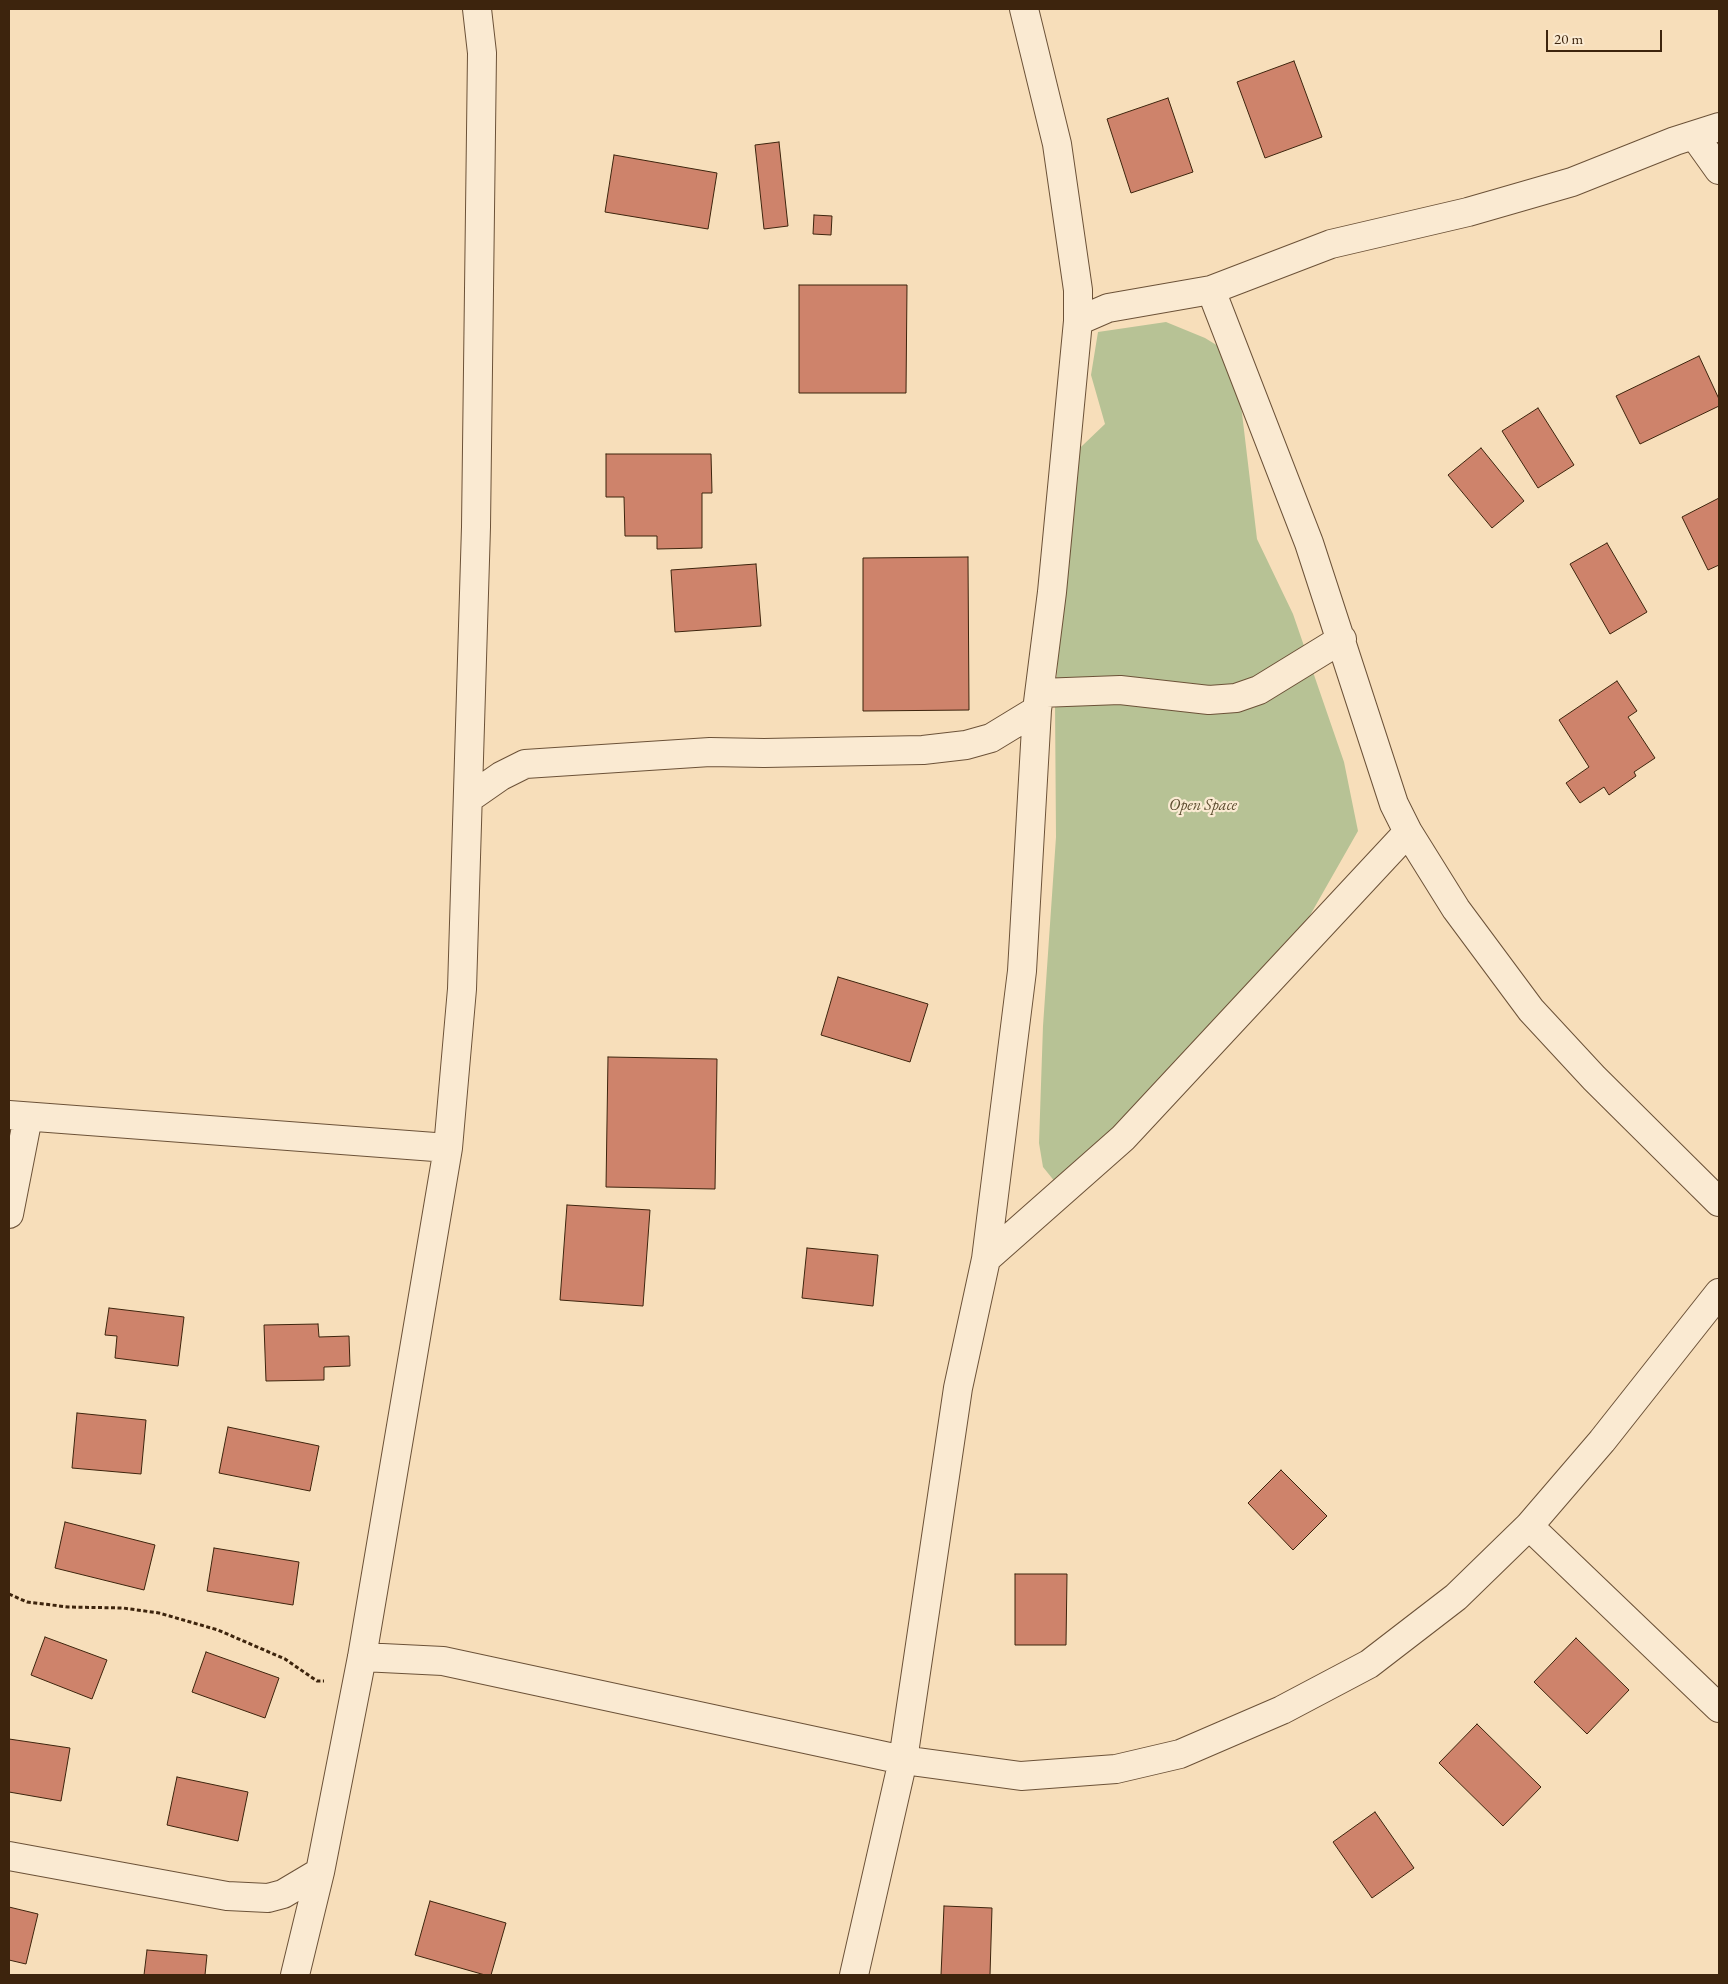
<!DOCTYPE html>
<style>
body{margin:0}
#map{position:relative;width:1728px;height:1984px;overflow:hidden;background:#f7deba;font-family:"EB Garamond",serif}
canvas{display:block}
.frame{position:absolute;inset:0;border:10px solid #3d240d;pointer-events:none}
.scale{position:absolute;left:1546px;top:30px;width:116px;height:22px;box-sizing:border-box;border:2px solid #3d240d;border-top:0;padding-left:6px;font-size:15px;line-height:18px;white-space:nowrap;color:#3d240d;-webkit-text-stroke:4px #faead2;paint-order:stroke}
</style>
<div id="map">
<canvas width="1728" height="1984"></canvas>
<div class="frame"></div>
<div class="scale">20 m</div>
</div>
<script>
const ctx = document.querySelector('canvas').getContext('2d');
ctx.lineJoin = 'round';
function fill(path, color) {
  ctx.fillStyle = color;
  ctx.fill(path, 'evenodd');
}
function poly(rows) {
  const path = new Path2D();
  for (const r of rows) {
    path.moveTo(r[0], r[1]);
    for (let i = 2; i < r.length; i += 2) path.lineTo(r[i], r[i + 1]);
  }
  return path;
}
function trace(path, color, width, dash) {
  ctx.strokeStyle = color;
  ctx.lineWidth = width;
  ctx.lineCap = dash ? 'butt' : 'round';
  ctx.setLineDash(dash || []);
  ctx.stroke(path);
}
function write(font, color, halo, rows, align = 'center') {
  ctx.font = font + ' "EB Garamond",serif';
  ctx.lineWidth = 4.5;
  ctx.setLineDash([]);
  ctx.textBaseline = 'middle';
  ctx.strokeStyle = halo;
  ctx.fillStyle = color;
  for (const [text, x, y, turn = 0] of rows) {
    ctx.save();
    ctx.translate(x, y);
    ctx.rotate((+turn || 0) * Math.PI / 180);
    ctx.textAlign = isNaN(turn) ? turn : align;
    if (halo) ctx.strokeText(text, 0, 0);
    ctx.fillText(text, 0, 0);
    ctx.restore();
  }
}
const green = poly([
 [1166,322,1205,338,1223,349,1236,363,1257,539,1293,614,1344,762,1358,831,1284,961,1060,1188,1043,1167,1039,1143,1043,1026,1056,837,1055,702,1065,559,1061,466,1105,424,1091,375,1098,332]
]);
const building = poly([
 [1294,61,1322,137,1265,158,1237,82,1294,61],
 [1168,98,1193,172,1131,193,1107,119,1168,98],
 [779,142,788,226,764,229,755,145,779,142],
 [614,155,717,173,708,229,605,212,614,155],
 [814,215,832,216,831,235,813,234,814,215],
 [799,285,907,285,906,393,799,393,799,285],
 [1699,356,1719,399,1719,406,1640,444,1616,396,1699,356],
 [1538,408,1574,465,1538,488,1502,431,1538,408],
 [1481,448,1524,501,1492,528,1448,475,1481,448],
 [606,454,711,454,712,493,702,493,702,548,657,549,657,536,625,536,624,497,606,497,606,454],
 [1719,498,1719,565,1708,570,1682,517,1719,498],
 [1607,543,1647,612,1610,634,1570,564,1607,543],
 [968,557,969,710,863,711,863,558,968,557],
 [756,564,761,626,675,632,671,570,756,564],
 [1617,681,1637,711,1628,717,1655,758,1634,772,1636,776,1609,795,1604,787,1580,803,1566,783,1589,767,1559,720,1617,681],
 [838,977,928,1004,910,1062,821,1035,838,977],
 [608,1057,717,1059,715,1189,606,1187,608,1057],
 [567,1205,650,1210,643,1306,560,1300,567,1205],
 [807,1248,878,1255,873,1306,802,1298,807,1248],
 [109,1308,184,1317,178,1366,115,1358,117,1336,105,1335,109,1308],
 [318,1324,319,1337,349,1336,350,1366,324,1367,324,1380,266,1381,264,1325,318,1324],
 [77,1413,146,1420,141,1474,72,1468,77,1413],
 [228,1427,319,1446,310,1491,219,1473,228,1427],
 [1281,1470,1327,1516,1293,1550,1248,1503,1281,1470],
 [65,1522,155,1545,144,1590,55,1568,65,1522],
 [214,1548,299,1562,293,1605,207,1591,214,1548],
 [1015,1574,1067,1574,1066,1645,1015,1645,1015,1574],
 [45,1637,107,1660,92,1699,31,1675,45,1637],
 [1576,1638,1629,1690,1587,1734,1534,1682,1576,1638],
 [206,1652,279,1678,265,1718,192,1692,206,1652],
 [1477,1724,1541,1787,1503,1826,1439,1763,1477,1724],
 [9,1739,70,1748,61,1801,9,1792,9,1739],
 [177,1777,248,1792,238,1841,167,1825,177,1777],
 [1375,1812,1414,1868,1372,1898,1333,1842,1375,1812],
 [430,1901,506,1923,491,1975,485,1975,415,1955,430,1901],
 [944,1906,992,1908,990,1975,941,1975,944,1906],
 [9,1907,38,1914,26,1964,9,1960,9,1907],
 [147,1950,207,1955,205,1975,144,1975,147,1950]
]);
const path = poly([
 [9,1594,27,1602,68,1607,123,1608,159,1613,218,1630,285,1659,317,1681,324,1681]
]);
const minor = poly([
 [1694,135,1719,170],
 [1211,290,1309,543,1394,804,1408,832,1456,909,1531,1010,1594,1078,1719,1202],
 [1078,321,1108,308,1211,290,1331,244,1468,212,1572,182,1675,141,1719,127],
 [1040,693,1120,690,1209,700,1236,698,1259,690,1342,639],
 [468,799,501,776,525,764,710,752,764,753,923,750,966,745,991,738,1037,710],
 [9,1115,448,1148],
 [9,1214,28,1117],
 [986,1259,1022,971,1037,710,1052,592,1078,321,1078,290,1057,144,1024,9],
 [1529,1526,1719,1708],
 [362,1657,443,1661,903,1760,1021,1776,1116,1769,1180,1754,1282,1710,1369,1664,1456,1597,1529,1526,1602,1441,1719,1293],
 [9,1856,227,1896,268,1898,283,1894,320,1872],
 [295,1975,320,1872,362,1657,448,1148,462,989,476,527,482,53,477,9],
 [854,1975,903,1760,958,1388,986,1259,1123,1138,1408,832]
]);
const parkNames = [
 ["Open Space",1203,806]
];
fill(green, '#b7c295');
fill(building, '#ce836b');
trace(building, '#3d240d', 1);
trace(minor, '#6c5238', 30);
trace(path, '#3d240d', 3, [4, 2.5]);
trace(minor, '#faead2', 28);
write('italic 16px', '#5c4c2f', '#faead2', parkNames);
</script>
